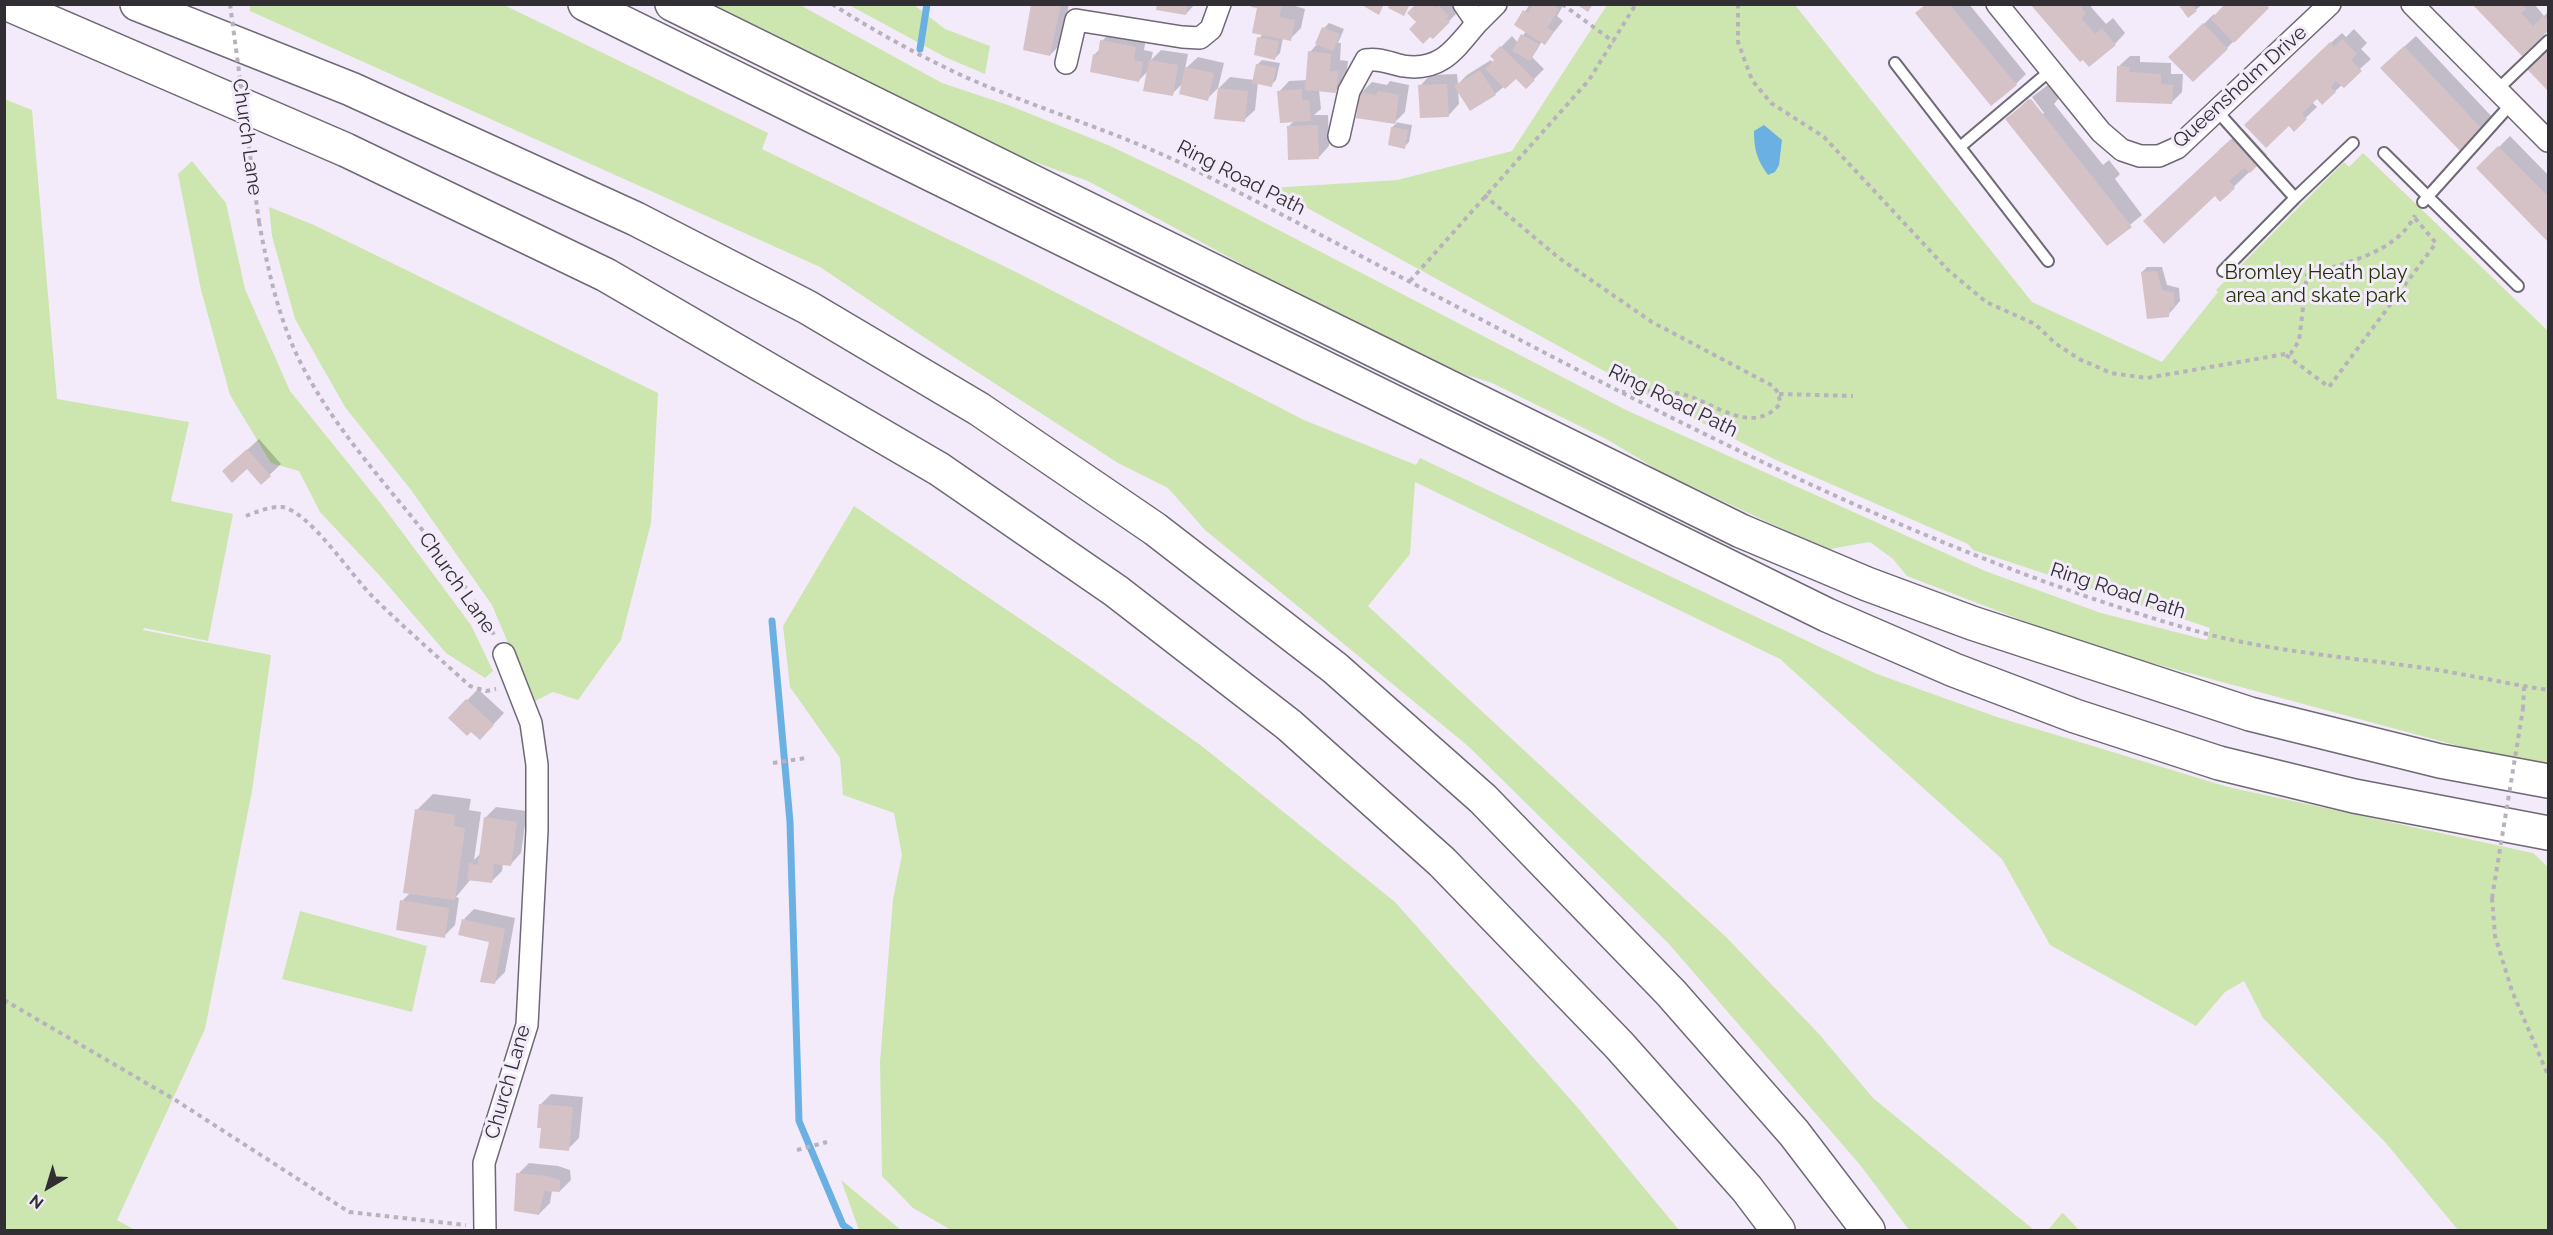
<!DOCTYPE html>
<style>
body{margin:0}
#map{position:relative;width:2553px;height:1235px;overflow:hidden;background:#f3ebfa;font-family:Raleway,sans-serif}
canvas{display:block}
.frame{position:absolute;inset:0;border:6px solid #312e34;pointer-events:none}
.north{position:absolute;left:18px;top:1157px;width:60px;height:60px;-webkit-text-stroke:4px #f3ebfa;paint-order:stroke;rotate:218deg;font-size:16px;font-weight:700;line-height:24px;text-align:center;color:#312e34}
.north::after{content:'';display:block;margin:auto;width:21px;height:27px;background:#312e34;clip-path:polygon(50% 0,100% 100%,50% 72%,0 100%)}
</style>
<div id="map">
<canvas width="2553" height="1235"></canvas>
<div class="frame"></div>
<div class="north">N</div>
</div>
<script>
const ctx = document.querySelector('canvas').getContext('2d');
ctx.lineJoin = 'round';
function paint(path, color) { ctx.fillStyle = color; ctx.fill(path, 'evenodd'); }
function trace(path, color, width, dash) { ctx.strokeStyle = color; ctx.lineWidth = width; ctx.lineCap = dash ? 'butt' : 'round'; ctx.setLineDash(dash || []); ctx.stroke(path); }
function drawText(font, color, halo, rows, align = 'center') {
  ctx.font = font + ' Raleway,sans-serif'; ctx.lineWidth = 6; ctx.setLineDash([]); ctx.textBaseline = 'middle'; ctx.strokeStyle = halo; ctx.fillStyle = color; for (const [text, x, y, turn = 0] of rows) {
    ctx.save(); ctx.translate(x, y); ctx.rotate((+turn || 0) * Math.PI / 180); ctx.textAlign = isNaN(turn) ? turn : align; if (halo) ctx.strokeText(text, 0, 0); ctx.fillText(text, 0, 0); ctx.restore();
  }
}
const green = new Path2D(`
 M250 5H504L768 133 762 149 1018 273 1304 420 1416 465 1420 458 1877 674 1997 717 2228 787 2533 853 2548 867V1230H2458L2385 1142 2263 1018 2244 981 2225 992 2196 1026 2050 945 2002 859 1780 659 1415 482 1410 554 1368 606 1726 937 1819 1034 1873 1098 2034 1230H1909L1861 1166 1669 944 1468 746 1205 530 1168 488 1118 463 943 350 820 267 250 11Z
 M705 5H800L942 83 1008 105 1108 145 1184 181 1626 410 1985 571 2101 613 2207 640 2210 628 1973 550 1968 544 1778 461 1655 399 1271 188 1397 180 1512 151 1607 5H1795L2032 302 2162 362 2218 292 2216 290 2344 162 2349 167 2363 153 2548 331V764L2503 758 2089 646 1907 576 1893 559 1870 542 1830 549 1804 539 1663 473 1608 440 1492 383 1439 366 1373 335 1088 181 1026 159 975 137Z
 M849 5H914L945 29 990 46 985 74 945 57Z
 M4 99 32 110 57 399 189 422 171 501 233 514 208 641 144 628 143 630 271 655 252 791 205 1029 117 1220 135 1230H5Z
 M192 161 226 203 245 289 290 391 382 505 471 625 493 671 485 678 446 653 380 576 320 512 299 471 271 463 230 395 201 290 178 174Z
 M269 207 314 225 658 393 651 523 621 640 578 700 553 692 533 702 492 605 411 490 345 407 295 319 272 236Z
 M854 506 1079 659 1203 747 1395 902 1578 1108 1679 1230H951L913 1208 882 1176 880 1062 893 899 902 855 894 813 843 795 840 758 790 687 783 626Z
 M300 911 427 946 412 1012 282 979Z
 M841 1180 901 1230H859Z
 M2062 1213H2063L2079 1230H2048Z`);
const water = new Path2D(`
 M1764 125 1782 140 1779 165 1775 172 1768 175C1757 160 1754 150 1754 131Z`);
const shadow = new Path2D(`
 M1033 4H1069L1061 44 1050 55Z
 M1159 4H1195L1186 14Z
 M1253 4H1289L1305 9 1301 28 1290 39 1283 38 1280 53 1275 58 1259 38 1263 34 1259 7Z
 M1418 4 1459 5V11L1433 37 1418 22Z
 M1530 4H1564L1557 16 1563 21 1545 43 1542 41 1532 57 1544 69 1526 87 1516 77 1495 94 1458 90 1459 104 1449 115 1420 86 1430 75 1457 74 1458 84 1467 75 1491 60 1493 64 1497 60 1492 56 1512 36 1518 43 1526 31 1516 25Z
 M1926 4H1969L2026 74 2016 84Z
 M2032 4H2093L2091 7 2106 24 2113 18 2125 33 2115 44Z
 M2180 4H2203L2188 16Z
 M2227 4H2270L2227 48 2170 57 2214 14 2216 16Z
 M2474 4H2534L2544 16 2548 12V28L2522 54Z
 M1329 23 1344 29 1338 43H1341L1340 60 1348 61 1346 81 1335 91 1319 90 1321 109 1314 115H1328L1329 146 1319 157 1288 127 1295 120 1279 92 1289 81 1308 80 1310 52 1318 43 1324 28Z
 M2354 29 2367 43 2361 49 2371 59 2322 103 2317 97 2312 102 2317 107 2294 129 2318 54 2342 33 2346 37Z
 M1113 30 1146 37 1144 50 1153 52 1151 60 1161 50 1188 54 1185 69 1198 57 1224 63 1218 88 1207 99 1183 83 1172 94 1148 71 1138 81 1094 55 1101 48 1102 41Z
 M2416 36 2493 118 2461 149 2393 57Z
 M2548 48V89L2528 68Z
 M2130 56H2140V62L2171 63V74H2183L2182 92 2171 103 2119 66Z
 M1262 60 1280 63 1276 80 1271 85 1258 82 1255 110 1244 120 1219 88 1230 77 1254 80 1257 65Z
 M1390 81 1409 85 1405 112 1395 122 1412 125 1409 142 1404 147 1392 127 1397 123 1357 117 1361 93 1372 82 1387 85Z
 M2049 84 2059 98 2054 104 2103 165 2109 160 2120 174 2115 179 2142 215 2107 244 2007 119 2029 99 2042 115 2044 113 2032 97Z
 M2243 129 2267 155 2220 200 2219 150Z
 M2510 136 2548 175V240L2478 168Z
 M2147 267H2162L2167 285 2179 288 2180 301 2168 315 2142 272Z
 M259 439 281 464 261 483 247 467 235 461Z
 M478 689 504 713 490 728 471 730 450 718Z
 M433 794 471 799 469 810 481 812 474 860 481 853 485 818 496 807 527 811 521 853 511 864 503 863 502 871 491 882 471 879 456 897 459 898 455 925 444 936 402 901 411 892 417 810Z
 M474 909 515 918 505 972 495 982 491 941 464 919Z
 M551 1094 583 1097 579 1138 568 1149 543 1127 540 1105Z
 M529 1163 558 1166 570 1170 571 1180 560 1191 552 1190 550 1203 539 1214 518 1174Z`);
const stream = new Path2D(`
 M920 49 927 4
 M772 621 790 822 799 1121 843 1225 850 1230`);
const building = new Path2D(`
 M1031 4H1061L1050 56 1023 50Z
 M1157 4H1188L1186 15 1156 10Z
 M1252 4H1282L1279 17 1295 20 1291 41 1252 33 1257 8 1251 7Z
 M1360 4H1384L1379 15Z
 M1390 4H1410L1404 16 1388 8Z
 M1416 4H1433L1436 8 1439 6 1449 16 1446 19 1450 22 1433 39 1430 37 1423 44 1409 29 1416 22 1407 13Z
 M1533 4H1552L1559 9 1547 28 1554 32 1545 45 1514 25 1523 10 1528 13Z
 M1576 4H1593L1588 12Z
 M1926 4H1949L2017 85 1991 106 1915 13Z
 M2030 4H2072L2074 7 2079 4 2086 14 2081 18 2095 34 2102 28 2116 45 2089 67 2083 60 2080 62Z
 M2178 4H2192L2197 11 2188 18Z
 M2225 4H2265L2269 8 2234 43 2211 19Z
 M2472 4H2522L2526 9 2521 13 2533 26 2543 16 2548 21V31L2522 56Z
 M2203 23 2228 49 2193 82 2168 57Z
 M1322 27 1340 34 1333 51 1315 44Z
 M1521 34 1540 45 1530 61 1512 51Z
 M1257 37 1279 41 1275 60 1254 55Z
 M2342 39 2357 54 2351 60 2362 71 2344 88 2336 81 2331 87 2336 92 2322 105 2317 99 2302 114 2307 119 2294 132 2289 126 2266 148 2244 125 2330 42 2334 47Z
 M1100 40 1136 47 1134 60 1143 62 1139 82 1090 72 1093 54 1098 55Z
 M1500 46 1535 80 1526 89 1516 79 1505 89 1485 69 1494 60 1490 56Z
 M2404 46 2483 130 2461 152 2380 68Z
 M2548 46V91L2526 68Z
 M1308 51 1331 54 1330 71H1338L1336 93 1305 90Z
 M1149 60 1178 65 1173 96 1143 91Z
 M1256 64 1276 68 1272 87 1252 83Z
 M2117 66 2130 67 2129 72 2161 74V84L2173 85 2172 104 2116 102Z
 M1185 67 1214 73 1208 101 1179 94Z
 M1480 70 1496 95 1470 111 1454 86Z
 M1447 84 1449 117 1420 118 1418 85Z
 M1218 88 1248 91 1245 122 1214 119Z
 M1302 89V100H1309L1311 121 1280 123 1277 91Z
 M1378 91 1399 95 1395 124 1356 118 1360 92 1376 95Z
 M2031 99 2132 227 2107 246 2005 119Z
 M1318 125 1319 159 1288 160 1287 126Z
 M1391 127 1408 130 1405 149 1388 145Z
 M2231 139 2257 166 2250 173 2244 168 2229 181 2235 188 2228 195 2220 202 2215 196 2164 244 2143 221Z
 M2498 146 2548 196V242L2476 168Z
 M2157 271 2162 290 2174 293 2175 308H2170L2169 317 2147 319 2141 272Z
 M247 449 271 476 261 485 247 469 232 483 222 471Z
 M466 699 494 725 480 740 471 732 467 736 448 718Z
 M415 809 455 815 454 826 465 828 455 900 403 893Z
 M484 817 517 822 511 866 494 864 492 883 467 880 469 863 478 865Z
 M400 900 449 908 445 938 396 930Z
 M462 919 505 929 495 984 480 982 489 942 458 935Z
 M539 1104 573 1107 569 1151 539 1148 541 1128H537Z
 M516 1173 547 1176 560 1180V1192L544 1191 539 1215 514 1211Z`);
const path = new Path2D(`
 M832 4C874 31 918 55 963 76 1037 109 1116 131 1189 167 1516 332 1835 526 2189 629 2260 650 2337 656 2410 666 2457 672 2502 683 2548 690
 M1562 4 1614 42
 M1738 4V42L1752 80 1771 103 1824 137 1948 270 1986 302 2035 324 2055 343 2079 359 2111 373 2147 378 2291 353 2299 341 2307 275C2344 263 2397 253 2415 215
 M1484 195 1559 258 1652 322 1773 386 1779 394 1780 404C1751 437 1714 402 1682 394 1663 390 1642 392 1622 392
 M259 222C269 275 280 326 306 373 358 468 445 540 494 635
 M1410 281 1589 80 1636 4
 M2286 355 2329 387 2436 243 2414 217
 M1779 394 1853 396
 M246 516C256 512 271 506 282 507 309 511 352 576 372 596 403 627 437 656 470 686L486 691 496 689
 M2523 709 2524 687
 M773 763 806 758
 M2492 898 2495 936 2512 991 2548 1075
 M4 1000 177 1101 349 1212 466 1225
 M797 1150 827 1142`);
const service = new Path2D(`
 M1895 63 2048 261
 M2497 90 2548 41
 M2217 111 2295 198 2223 271
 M1960 147 2051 70
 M2384 153 2518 286
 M2295 198 2353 143
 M2423 202 2511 104`);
const minor = new Path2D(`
 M1997 4 2101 132 2122 150 2140 156H2159L2177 148 2330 4
 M2412 4 2548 141
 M1477 23 1496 4
 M1066 63 1076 20 1182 37 1200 38 1211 29 1220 4
 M1339 136 1349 91 1366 60C1380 58 1389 63 1403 66 1441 72 1455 49 1477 23L1464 4
 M485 1230 484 1163 527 1025 537 830V765L531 723 504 654`);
const trunk = new Path2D(`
 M585 4 1827 615 1954 670 2075 716 2219 763 2354 796 2548 833
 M672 4 1741 531 1867 584 1972 623 2250 714 2440 761 2548 781`);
const motorway = new Path2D(`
 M8 4 346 150 606 275 939 469 1116 591 1289 725 1442 862 1619 1045 1747 1189 1778 1230
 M137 4 351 89 636 219 807 307 979 409 1155 529 1335 668 1483 799 1671 993 1794 1133 1868 1230`);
const pathBridge = new Path2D(`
 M230 4 259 222
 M2492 898 2523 709`);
const streetNames = [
 ["Queensholm Drive",2240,87,-42],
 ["Church Lane",247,137,82],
 ["Ring Road Path",1241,178,27],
 ["Ring Road Path",1673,401,26],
 ["Church Lane",457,583,55],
 ["Ring Road Path",2118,591,18],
 ["Church Lane",508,1082,-74]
];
const parkNames = [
 ["Bromley Heath play",2316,273],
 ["area and skate park",2316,296]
];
paint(green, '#cde6af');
paint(water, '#6ab0e3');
paint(shadow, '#0003');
trace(stream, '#6ab0e3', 7);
paint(building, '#d4c2c7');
trace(service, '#6f6875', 14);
trace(minor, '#6f6875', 24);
trace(trunk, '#6f6875', 36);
trace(motorway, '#6f6875', 36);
trace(path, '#b8b2be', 4, [4.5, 4.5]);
trace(service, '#fff', 10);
trace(minor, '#fff', 21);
trace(trunk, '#fff', 33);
trace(motorway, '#fff', 33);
trace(pathBridge, '#b8b2be', 4, [4.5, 4.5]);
drawText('20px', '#312e34', '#f3ebfa', streetNames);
drawText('20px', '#203300', '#f3ebfa', parkNames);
</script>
